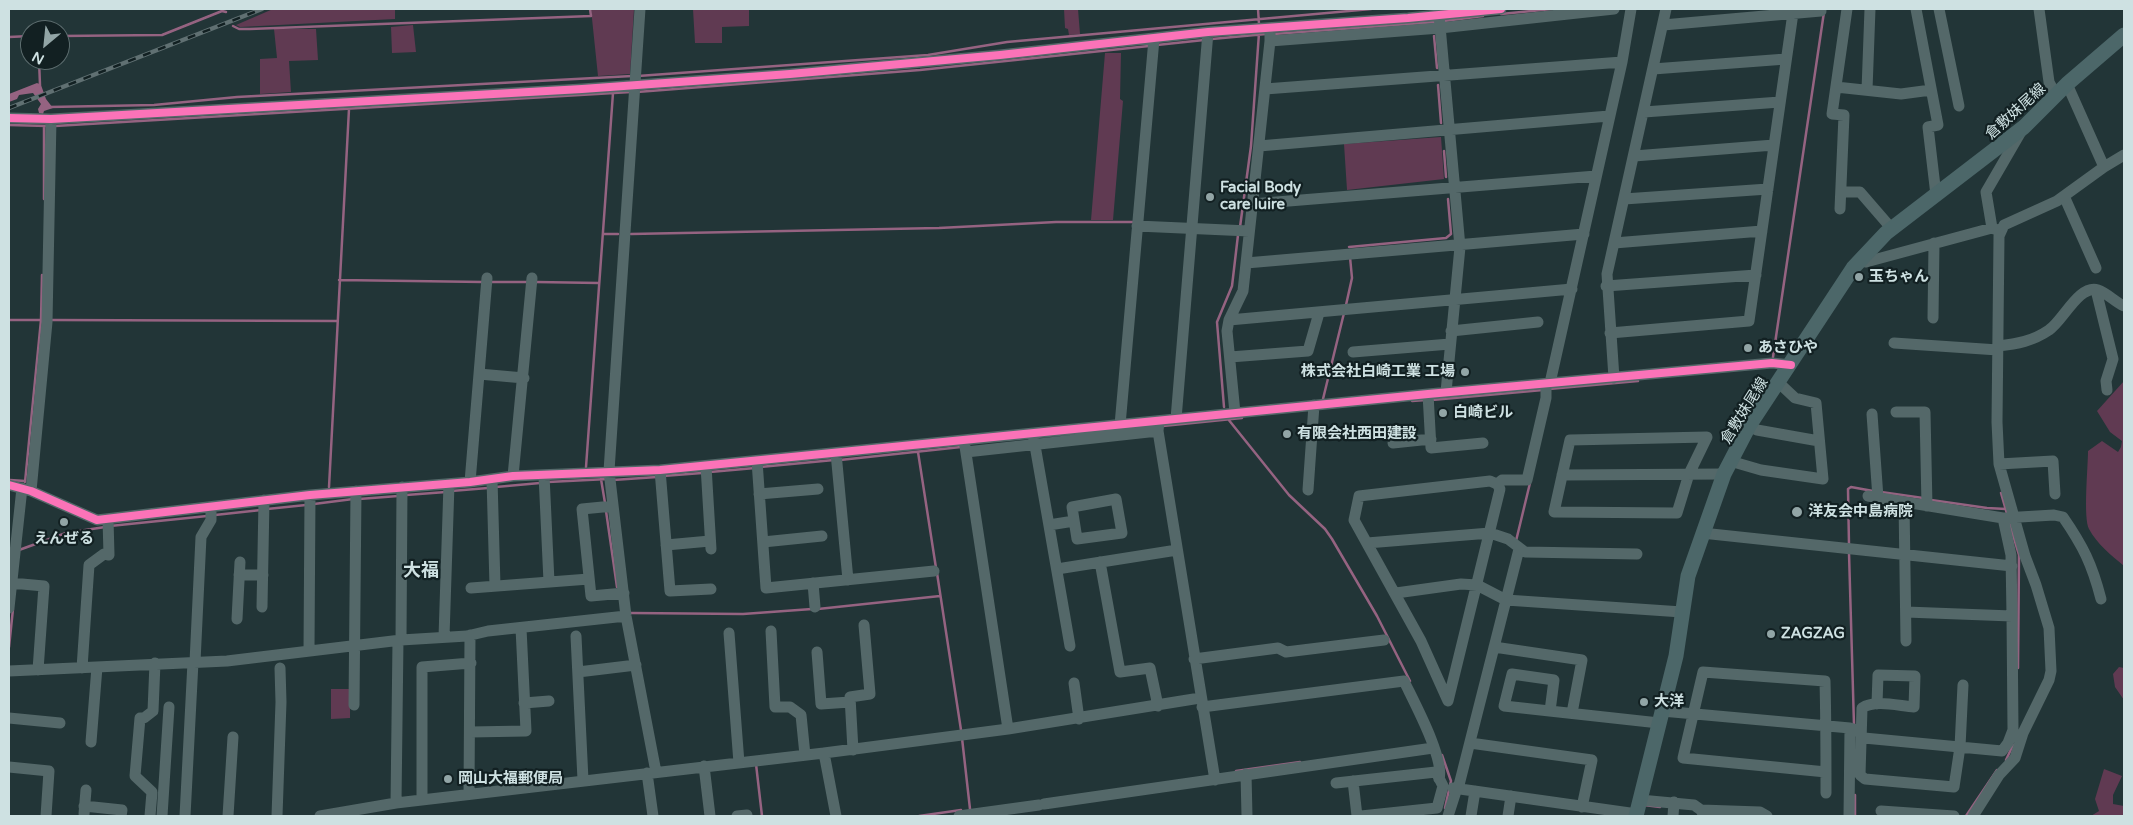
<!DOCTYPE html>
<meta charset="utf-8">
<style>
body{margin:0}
#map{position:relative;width:2133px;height:825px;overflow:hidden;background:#223537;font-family:"Varela Round",sans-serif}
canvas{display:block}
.frame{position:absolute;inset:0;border:10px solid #cee1e2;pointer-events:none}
.north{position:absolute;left:20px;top:20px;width:50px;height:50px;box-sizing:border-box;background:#122022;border:1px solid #5d6d6f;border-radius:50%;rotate:208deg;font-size:14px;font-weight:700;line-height:20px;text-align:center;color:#cee1e2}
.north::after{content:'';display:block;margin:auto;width:18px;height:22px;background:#92a5a6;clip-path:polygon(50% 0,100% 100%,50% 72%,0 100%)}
</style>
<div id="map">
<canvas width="2133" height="825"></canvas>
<div class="frame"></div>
<div class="north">N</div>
</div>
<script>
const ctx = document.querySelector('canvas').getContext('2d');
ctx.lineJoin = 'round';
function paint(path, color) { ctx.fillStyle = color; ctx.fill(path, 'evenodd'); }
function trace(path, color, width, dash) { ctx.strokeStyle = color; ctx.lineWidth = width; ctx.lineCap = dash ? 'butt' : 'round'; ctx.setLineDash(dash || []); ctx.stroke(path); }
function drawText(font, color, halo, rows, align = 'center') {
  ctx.font = font + ' "Varela Round","Noto Sans JP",sans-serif'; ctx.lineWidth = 4.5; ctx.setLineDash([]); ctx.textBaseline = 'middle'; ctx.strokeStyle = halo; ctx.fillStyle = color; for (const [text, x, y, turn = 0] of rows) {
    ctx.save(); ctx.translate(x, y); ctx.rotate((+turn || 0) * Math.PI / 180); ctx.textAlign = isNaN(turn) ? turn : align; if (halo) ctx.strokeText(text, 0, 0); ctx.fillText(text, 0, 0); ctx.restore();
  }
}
const green = new Path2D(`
 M273 9H395V19L240 27 236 25Z
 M591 9H634L630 74 598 76Z
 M693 9H749V26L722 27V43H695Z
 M1064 9H1078L1080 34 1069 35 1068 29 1065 28Z
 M413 25 416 52 392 53 391 27Z
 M274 29H316L318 60 289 61 291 92 260 94V59L277 58Z
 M1105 53H1121L1120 99 1123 101 1113 220H1091Z
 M1441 137 1444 179 1347 190 1344 144Z
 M2124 381V566C2111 555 2097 544 2089 529 2083 518 2088 467 2088 451L2102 441 2118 452 2121 447 2122 441 2110 432 2097 411Z
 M2119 667 2124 668V700L2115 687 2113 674Z
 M331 689H350V718L331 719Z
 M2104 769 2122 776 2113 795V804L2124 806V816H2091L2099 811 2095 799Z`);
const water = new Path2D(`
 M37 83 41 85 46 99 53 108 44 111 43 114 39 113 38 109 41 104 33 93 19 95 17 99 9 102V94Z`);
const stream = new Path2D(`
 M1258 9 1259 24
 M1501 14 1552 9
 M1444 21 1483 16
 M233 26 239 29H250L591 16 590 9
 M1274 34 1436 22
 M60 36 162 35 222 11 226 12
 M1434 36 1437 68
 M9 37 30 36
 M1212 39 1266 34
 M1157 45 1204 40
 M638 76 928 55 1007 42 1371 9
 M38 85H40L39 60
 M1438 85 1441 123
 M637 92 920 70 1149 46
 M49 107 154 105 237 97 632 76
 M9 125 47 126
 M55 126 631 92
 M1444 151 1446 177
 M44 199V126
 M1240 227 1251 146 1259 33
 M603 234H618
 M631 234 939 228 1056 222H1135
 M1349 247 1446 238 1451 234 1448 199
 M339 280 483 282
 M491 282H528
 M536 282 599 283
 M1346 305 1352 278 1350 257
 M9 320H42
 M50 320 337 321
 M1773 357 1824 12
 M1549 389 1638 381
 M1323 399 1344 313
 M1432 400 1543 390
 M1412 401 1426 400
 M1224 407 1217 322 1232 286 1238 235
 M1228 419 1289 495 1325 529 1332 539 1377 616 1410 681
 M1163 426 1242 418
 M918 452 936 568
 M840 460 961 447
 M586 467 613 93
 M760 467 834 460
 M710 472 755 468
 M663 476 702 473
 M601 479 605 503
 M10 480 25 481
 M613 480 657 477
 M25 482 41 320 42 275
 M548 482 608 479
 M329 487 349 109
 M496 487 540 483
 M451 491 488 488
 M1881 492 1923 498
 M2001 493 2007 514
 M406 495 446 492
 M359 499 398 496
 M1931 500 1987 508 2006 509
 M314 504 353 499
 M267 509 306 505
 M606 511 617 587
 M215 515 261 510
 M2009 522 2019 555 2018 668
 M110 526 207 516
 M1516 541 1530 483
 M1849 545 1848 489 1851 487 1873 491
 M19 550 66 533 105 527
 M1849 553 1854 725
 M937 573 961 730
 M818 609 940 596
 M631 613 743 614 812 609
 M9 647 13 609
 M962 738 970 809
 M1442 755 1451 781 1445 808
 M2006 760 2013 745
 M756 764 762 816
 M1236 771 1300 762
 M1855 795V816
 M1644 805 1660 807
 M919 816 961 810
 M1966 816 1997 770`);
const minor = new Path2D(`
 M640 9 609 471 626 616 656 772
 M1916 9 1938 125 1928 127 1936 195
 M1939 9 1959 106
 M2039 9 2049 82 2056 95
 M1439 15 1460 247 1446 392
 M1663 25 1821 11 1820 9
 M1270 41 1440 28 1614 9
 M1653 69 1786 59
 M1836 87 1901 94 1931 90
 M1265 89 1622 62
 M1867 90 1870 9
 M1644 112 1780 102
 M9 118 51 119 582 89 790 74 1000 55 1208 32 1408 18 1501 9
 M1259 146 1609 116
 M1634 156 1774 145
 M2104 167 2124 155
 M1841 192H1860L1892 229
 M2064 196 2096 268
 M1624 199 1768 189
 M1252 204 1596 176
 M1840 209 1844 115 1832 114 1847 9
 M1137 226 1249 231
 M1992 228 1986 192 2022 130
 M1614 243 1762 231
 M1860 260 1866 262 1992 228 2000 231
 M1246 263 1584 234
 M1606 286 1756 275
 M2096 290 2113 359 2106 381 2107 390
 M1933 318 1934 243
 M1229 320 1572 289
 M1451 331 1538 322
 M1610 333 1749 321 1793 13
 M1894 343 1998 350
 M1998 346C2017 344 2033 341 2049 330 2063 321 2079 284 2098 290 2107 293 2115 302 2124 306
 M1353 352 1450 344
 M1230 357 1308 351 1319 313
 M479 374 524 378
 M1614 378 1607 274 1666 9
 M1550 383 1622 62 1631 9
 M1428 394 1431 448 1483 443
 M1896 412H1925L1927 506
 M1235 413 1227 331 1229 320 1243 291 1270 41V28
 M1872 414 1878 498
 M1176 419 1208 32
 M1159 421 1158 431 1215 780
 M1120 425 1154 39
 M1749 426 1757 430 1819 441
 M1033 434 1070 646
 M1707 437 1689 474 1677 513 1554 512 1570 440Z
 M964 440 1008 729
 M1393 443 1431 439
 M966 452 1158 431
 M836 453 848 580
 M757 461 766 588 934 571
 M1730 461 1761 470 1823 479 1816 403 1795 398 1779 383
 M1999 464 2053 461 2055 494
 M706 466 711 549
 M660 470 670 591 711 589
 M544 475 549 582
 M1562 475 1724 474
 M513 476 532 278
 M492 479 495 586
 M1490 481 1497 484 1500 489 1448 701 1421 641 1354 520 1359 496Z
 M470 482 487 278
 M1497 484 1502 480H1527L1546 398V384
 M9 485 31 491 97 520 310 495 470 482 513 476 660 470 1428 394 1772 363 1791 365
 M1308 490 1314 405
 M31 491 47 322 51 119
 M759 494 818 489
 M1868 496 2003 518 2054 515 2063 517C2083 546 2092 564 2101 599
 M1116 499 1122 533 1077 539 1072 507Z
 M1904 502 1906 641
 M613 506 582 509 591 596 624 593
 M1049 525 1074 521
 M1702 533 2012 566
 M763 542 822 536
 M1367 543 1490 533 1508 539 1525 552 1637 554
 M666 545 710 541
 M1100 562 1120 672 1150 668 1158 706
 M1057 569 1177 550
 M239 575H263
 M11 583 44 586 38 670
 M813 583 815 607
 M471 588 589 579
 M1396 593 1461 584 1477 585 1506 600 1682 612
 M262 607 264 500
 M9 608 22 488
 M1906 612 2012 616 2011 555 2003 518
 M237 619 240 562
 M771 631 775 707H790L801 715 805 755
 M729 633 739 763
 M576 636 583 780
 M444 637 449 484
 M401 640 402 487
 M1494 647 1582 660 1572 713
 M309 650 310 495
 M817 652 821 704 850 702
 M1194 659 1278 648 1286 652 1384 640
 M195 662 201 537 211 520V507
 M82 668 89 565 104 554 109 555 108 519
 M9 671 227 661 401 640 467 636 488 631 626 616
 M578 672 636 665
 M1074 683 1079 719
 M524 703 549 701
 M1877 704 1878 675 1915 676 1914 707C1899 706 1875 699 1862 708L1860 775 1865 779 1954 787 1960 747 1963 685
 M354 705 356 491
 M1202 707 1404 681C1414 702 1445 759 1439 779
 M1550 711 1554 680 1512 674 1504 706 1659 723
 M1662 711 1850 728 1857 730 1864 738 2002 751 2008 743 2013 730 2012 616
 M9 718 60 723
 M470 732 526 731 521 628
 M91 742 97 667
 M1470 743 1592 760 1582 807
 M853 750 850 697 870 694 864 625
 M824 753 836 816
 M704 766 710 816
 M9 767 49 771 46 816
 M647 773 653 816
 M1246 774 1247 816
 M1353 781 1357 816
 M1336 783 1436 772 1443 786 1437 808 1361 816
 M1453 788 1637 814
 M1458 789 1519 549
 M1826 793C1826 755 1826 718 1825 681L1703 672 1683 758 1826 772
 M469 794 470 635
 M422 800V667L471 663
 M1640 800 1694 805 1701 810 1704 816
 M396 803 398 640
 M1044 804 1433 748
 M84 806 122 810 121 816
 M1701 810 1760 812 1767 816
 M1881 811 1954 816
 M84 814 86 790
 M150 816 152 792 135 776 140 718H144L153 711 155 663
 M162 816 169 707
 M185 816 193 662
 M228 816 233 737
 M277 816 281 702 280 668
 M320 816 396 803 824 753 1008 729 1200 698
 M737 816 747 815
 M959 816 1039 805
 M1448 816 1457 788
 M1471 816 1475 791
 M1508 816 1511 796
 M1673 816 1674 802
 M1849 816 1850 728
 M1973 816 1999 775 2015 758 2023 733 2049 680 2051 671 2049 628 2036 585 2025 556 1999 464 1997 422 1999 236 2004 225 2057 201 2104 167 2067 84`);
const secondary = new Path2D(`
 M1636 816 1676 656 1688 576 1724 474 1749 426 1853 268 1886 233 2024 127 2067 84 2124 35`);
const rail = new Path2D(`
 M9 108 262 9`);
const cycleway = new Path2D(`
 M9 118 51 119 582 89 790 74 1000 55 1208 32 1408 18 1501 9
 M9 485 31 491 97 520 310 495 470 482 513 476 660 470 1428 394 1772 363 1791 365`);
const markers = [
 [1210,197,5,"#92a5a6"],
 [1859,277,5,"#92a5a6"],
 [1748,348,5,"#92a5a6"],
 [1465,372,5,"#92a5a6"],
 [1443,413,5,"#92a5a6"],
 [1287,434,5,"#92a5a6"],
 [1797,512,6,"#92a5a6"],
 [64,522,5,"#92a5a6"],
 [1771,634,5,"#92a5a6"],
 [1644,702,5,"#92a5a6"],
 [448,779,5,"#92a5a6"]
];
const streetNames = [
 ["倉敷妹尾線",2016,112,-42],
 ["倉敷妹尾線",1745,411,-58]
];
const poiNames = [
 ["Facial Body",1220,188],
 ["care luire",1220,205],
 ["玉ちゃん",1869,277],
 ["あさひや",1758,348],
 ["株式会社白崎工業 工場",1455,372,"right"],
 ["白崎ビル",1453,413],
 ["有限会社西田建設",1297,434],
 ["洋友会中島病院",1808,512],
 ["えんぜる",64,539,"center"],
 ["ZAGZAG",1781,634],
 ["大洋",1654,702],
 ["岡山大福郵便局",458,779]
];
const quarterNames = [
 ["大福",421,571]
];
paint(green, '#603a52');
paint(water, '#956381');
trace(stream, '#956381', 2.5);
trace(minor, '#546869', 11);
trace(secondary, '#4c6769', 15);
trace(rail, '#607072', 4.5);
trace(rail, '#122022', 2.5, [8]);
trace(cycleway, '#fb73b8', 8);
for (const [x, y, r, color] of markers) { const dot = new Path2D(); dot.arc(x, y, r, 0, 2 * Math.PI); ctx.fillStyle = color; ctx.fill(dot); trace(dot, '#122022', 2); }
drawText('15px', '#cee1e2', '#122022', streetNames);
drawText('bold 15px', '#cee1e2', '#122022', poiNames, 'left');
drawText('bold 18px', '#cee1e2', '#122022', quarterNames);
</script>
